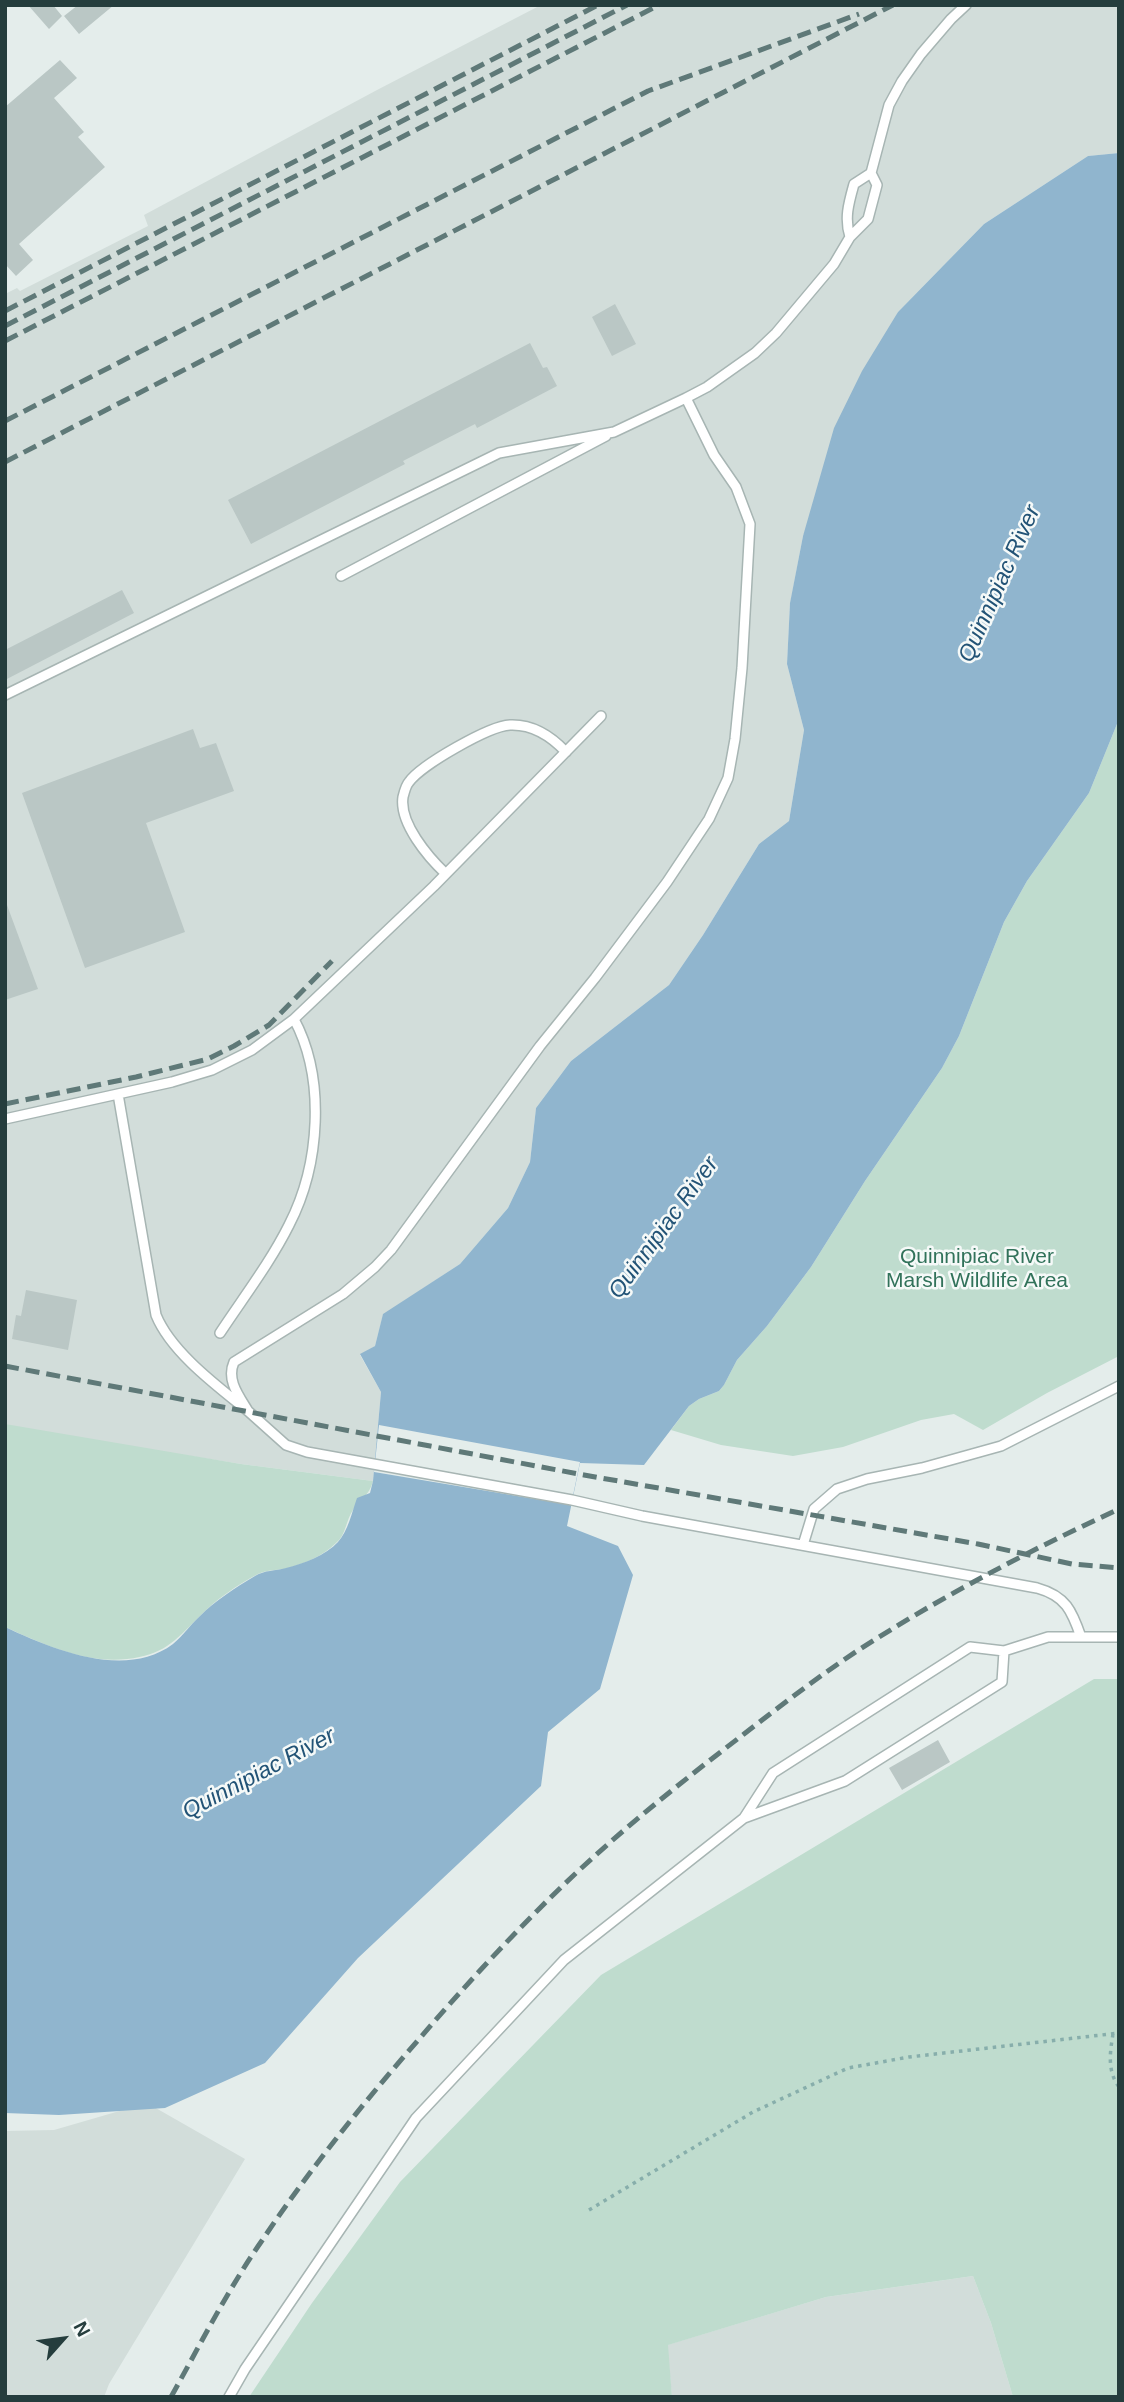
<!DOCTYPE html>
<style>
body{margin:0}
#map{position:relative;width:1124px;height:2402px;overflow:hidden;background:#e4edeb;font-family:Helvetica,sans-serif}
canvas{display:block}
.frame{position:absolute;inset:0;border:7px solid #253d3d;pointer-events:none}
.north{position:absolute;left:28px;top:2304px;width:70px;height:70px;-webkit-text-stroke:5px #f5f9f8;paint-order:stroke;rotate:62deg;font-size:19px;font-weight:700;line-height:28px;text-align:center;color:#253d3d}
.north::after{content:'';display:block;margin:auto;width:24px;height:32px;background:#253d3d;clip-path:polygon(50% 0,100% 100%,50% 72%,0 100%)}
</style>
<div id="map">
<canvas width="1124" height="2402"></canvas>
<div class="frame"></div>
<div class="north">N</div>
</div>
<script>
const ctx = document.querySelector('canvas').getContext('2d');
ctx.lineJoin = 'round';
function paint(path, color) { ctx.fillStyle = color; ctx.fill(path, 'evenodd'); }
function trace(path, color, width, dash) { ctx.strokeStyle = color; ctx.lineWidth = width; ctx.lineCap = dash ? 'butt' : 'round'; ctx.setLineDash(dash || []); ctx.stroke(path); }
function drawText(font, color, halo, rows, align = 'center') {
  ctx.font = font + ' Helvetica,sans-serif'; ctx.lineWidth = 5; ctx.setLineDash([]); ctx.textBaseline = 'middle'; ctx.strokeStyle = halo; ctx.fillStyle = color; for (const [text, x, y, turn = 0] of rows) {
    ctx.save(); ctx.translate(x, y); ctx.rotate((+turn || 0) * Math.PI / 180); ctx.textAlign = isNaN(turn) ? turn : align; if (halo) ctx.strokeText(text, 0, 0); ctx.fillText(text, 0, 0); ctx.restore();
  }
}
const built = new Path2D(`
 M541 5H1119V153L1088 156 984 224 898 312 803 536 790 604 787 664 804 730 789 821 759 844 703 935 669 985 571 1061 536 1108 530 1162 508 1208 460 1264 383 1315 375 1346 360 1355 381 1392 373 1481 241 1464 5 1427V294L17 288 20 291 148 226 144 215 377 90Z
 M147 2103 245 2159 109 2384 104 2397H5V2131L54 2130Z
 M973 2276 991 2323 1013 2397H672L667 2345 826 2297Z`);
const green = new Path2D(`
 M1119 719V1356L1047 1393 983 1430 954 1414 921 1420 843 1447 793 1456 721 1445 671 1430 689 1406 699 1399 719 1391 724 1385 737 1360 767 1326 811 1267 865 1181 942 1068 959 1036 1004 922 1027 881 1089 793Z
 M5 1424 241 1464 373 1481C369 1496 361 1498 353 1510 346 1520 346 1535 336 1543 323 1556 302 1565 284 1569 276 1570 266 1570 258 1574 237 1585 215 1600 198 1618 174 1642 163 1655 127 1659 85 1664 43 1644 5 1627Z
 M1094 1679H1119V2397H1013L991 2323 973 2276 826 2297 668 2345 672 2397H249L312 2303 400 2182 601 1975Z`);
const water = new Path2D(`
 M1119 153V719L1089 793 1027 881 1004 922 959 1036 942 1068 865 1181 811 1267 767 1326 737 1360 724 1385 719 1391 699 1399 689 1406 644 1465 580 1463 567 1526 618 1546 633 1575 600 1689 548 1732 541 1786 358 1958 265 2063 165 2108 59 2115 5 2113V1627C52 1649 125 1680 173 1644 183 1636 190 1625 199 1617 216 1600 235 1588 255 1576 265 1570 275 1571 286 1568 303 1564 326 1555 338 1542 348 1531 352 1512 357 1498L370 1493 373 1481 381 1392 360 1354 375 1346 383 1314 460 1264 508 1208 530 1162 536 1108 571 1061 669 985 703 935 759 844 789 821 804 730 787 664 790 603 803 536 834 428 862 371 898 312 984 224 1088 156Z`);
const pier = new Path2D(`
 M379 1425 580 1462 571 1505 374 1472Z`);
const building = new Path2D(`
 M28 5H53L62 16 49 29Z
 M78 5H114L79 34 64 16Z
 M60 60 77 78 54 98 84 132 78 137 105 167 19 244 33 260 16 276 5 264V107Z
 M615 304 636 344 612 356 592 317Z
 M530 343 543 368 547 367 557 386 477 428 475 424 403 461 405 464 251 544 228 500Z
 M122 590 134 613 5 680V650Z
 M193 729 200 748 216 743 234 791 146 823 185 932 85 968 22 793Z
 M7 905 38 989 5 1000V906Z
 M26 1290 77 1300 68 1350 12 1339 16 1315 21 1316Z
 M938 1740 950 1762 902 1790 889 1768Z`);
const path = new Path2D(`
 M1113 2034C1110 2052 1107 2071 1119 2087
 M589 2210 753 2112 848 2068 909 2057 1119 2033`);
const service = new Path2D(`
 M850 237C844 218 849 202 854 184L871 173
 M341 576 606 436
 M5 695 499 453 614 432 686 398
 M446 874C428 857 399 823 403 797 404 793 406 785 409 782 421 765 489 726 510 725 533 724 551 736 566 752
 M118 1094 156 1315C171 1352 217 1386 248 1411 239 1396 226 1380 234 1362L343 1294 375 1267 391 1250 540 1046 595 978 667 882 709 819 728 778 735 739 742 668 750 524 736 487 714 455 686 398 707 387 755 353 776 333 834 264 850 237 868 219 877 185 871 173 889 105 902 81 921 54 951 19 966 5
 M5 1119 172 1082 212 1070 252 1050 294 1019 434 886 601 716
 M220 1333C243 1298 270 1263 289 1225 320 1165 326 1079 294 1019
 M248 1411 286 1445 307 1452 572 1500 642 1516 1037 1588C1066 1596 1072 1611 1081 1637
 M803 1545 814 1509 837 1489 867 1479 922 1468 1001 1446 1119 1386
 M744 1818 773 1773 970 1647 1004 1651 1048 1637H1119
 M229 2397 245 2369 416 2118 564 1960 744 1818 845 1781 1002 1682 1004 1651`);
const rail = new Path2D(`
 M5 311 598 5
 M5 326 627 5
 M5 341 659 5
 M5 421 648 91 859 14
 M5 462 893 5
 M5 1104 136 1077 208 1059 234 1046 269 1025 332 961
 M5 1366 584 1475 978 1544 1072 1564 1119 1568
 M171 2397C200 2345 227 2291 261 2242 305 2176 355 2113 407 2053 449 2004 492 1956 537 1911 601 1846 672 1789 744 1734 788 1700 832 1666 879 1637 956 1589 1037 1547 1119 1509`);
const parkNames = [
 ["Quinnipiac River",977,1257],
 ["Marsh Wildlife Area",977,1281]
];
const waterNames = [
 ["Quinnipiac River",1000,584,-66],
 ["Quinnipiac River",664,1228,-54],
 ["Quinnipiac River",259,1774,-28]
];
paint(built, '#d2ddda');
paint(green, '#bfdcce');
paint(water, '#90b5ce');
paint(pier, '#e4edeb');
paint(building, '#bac7c5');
trace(service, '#a7b5b3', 12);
trace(path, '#87aeab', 3.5, [3.5, 5]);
trace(service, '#fff', 9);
trace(rail, '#5f7978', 5, [14, 7]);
drawText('21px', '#31725a', '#f5f9f8', parkNames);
drawText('italic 23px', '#225376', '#f5f9f8', waterNames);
</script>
